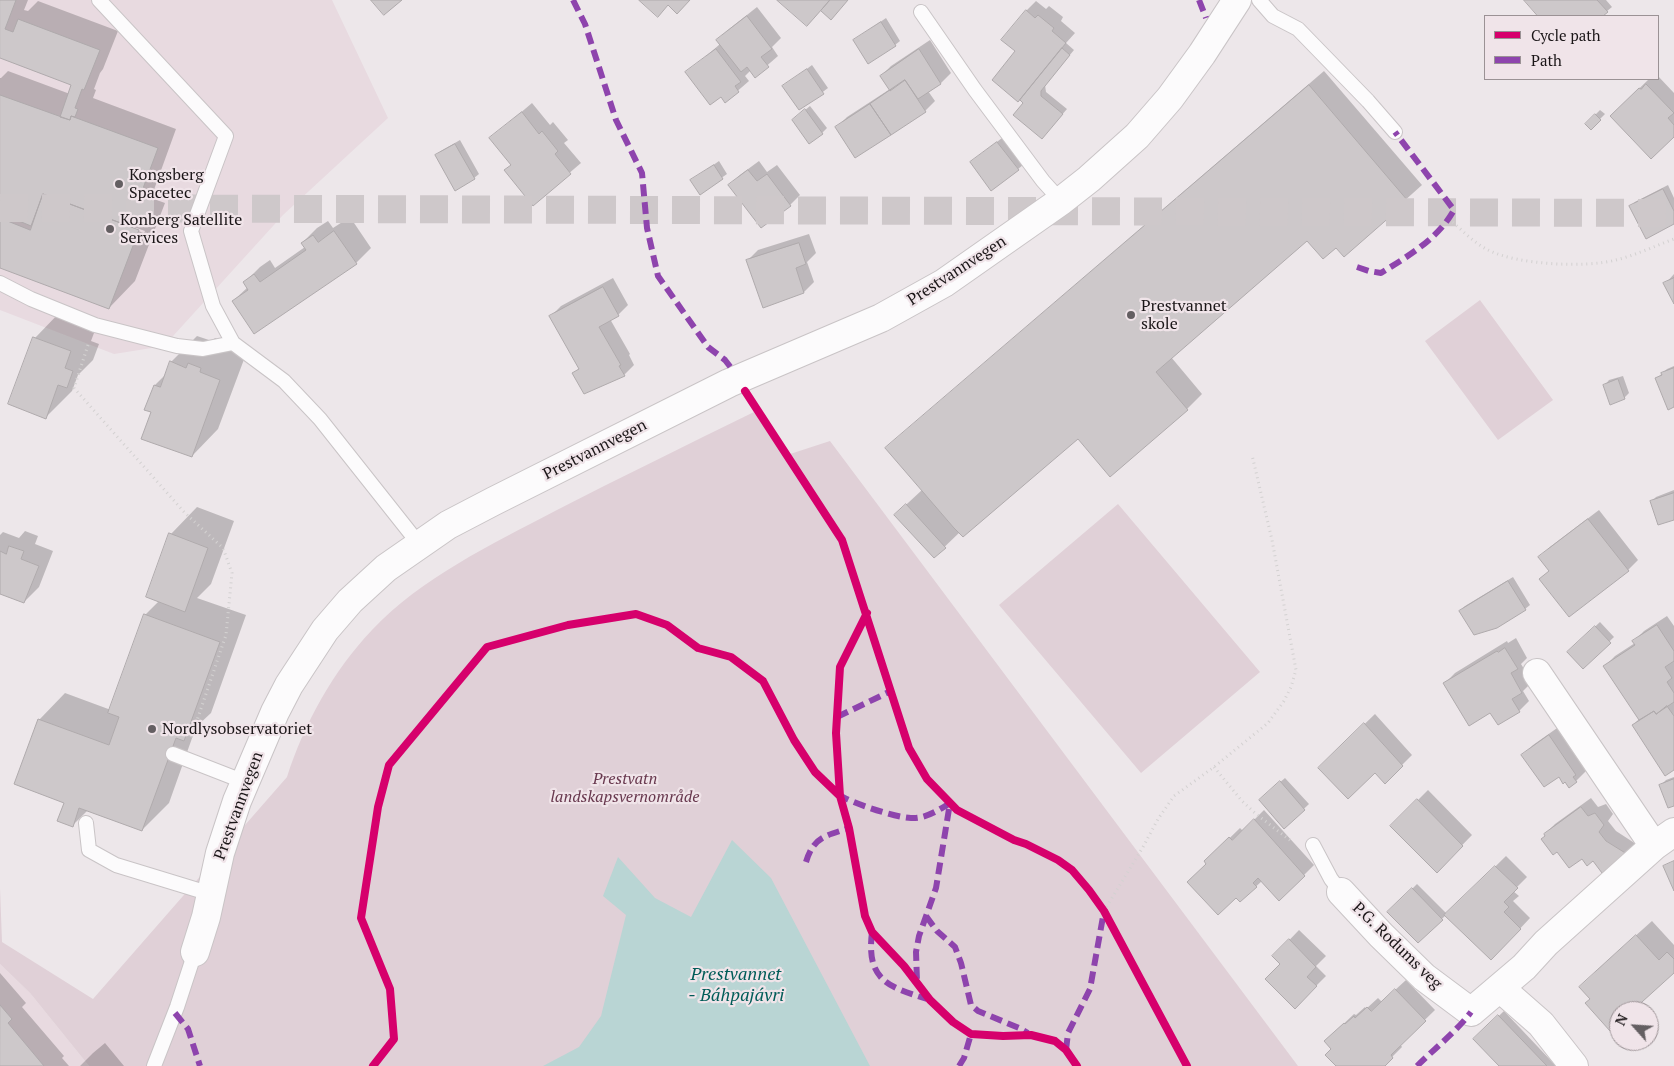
<!DOCTYPE html>
<meta charset="utf-8">
<style>
body{margin:0}
#map{position:relative;width:1674px;height:1066px;overflow:hidden;background:#ede7ea;font-family:"PT Serif",serif}
canvas{display:block}
.legend{position:absolute;left:1484px;top:15px;width:175px;height:65px;box-sizing:border-box;background:#f0e4e9;border:1px solid #9b9295;margin:0;padding:6px 9px;list-style:none;font-size:15px;color:#1b1618}
.legend li{display:flex;align-items:center;gap:10px;height:25px}
.legend b{width:25px;border:1px solid #9b9295}
.north{position:absolute;left:1609px;top:1001px;width:50px;height:50px;box-sizing:border-box;background:#f0e4e9;border:1px solid #9b9295;border-radius:50%;rotate:296deg;font-size:14px;font-weight:700;line-height:20px;text-align:center;color:#1b1618}
.north::after{content:'';display:block;margin:auto;width:18px;height:22px;background:#645f62;clip-path:polygon(50% 0,100% 100%,50% 72%,0 100%)}
</style>
<div id="map">
<canvas width="1674" height="1066"></canvas>
<ul class="legend">
<li><b style="height:6px;background:#d6006c"></b>Cycle path</li>
<li><b style="height:6px;background:#8e44ad"></b>Path</li>
</ul>
<div class="north">N</div>
</div>
<script>
const ctx = document.querySelector('canvas').getContext('2d');
ctx.lineJoin = 'round';
function paint(path, color) { ctx.fillStyle = color; ctx.fill(path, 'evenodd'); }
function trace(path, color, width, dash) { ctx.strokeStyle = color; ctx.lineWidth = width; ctx.lineCap = dash ? 'butt' : 'round'; ctx.setLineDash(dash || []); ctx.stroke(path); }
function drawText(font, color, halo, rows, align = 'center') {
  ctx.font = font + ' "PT Serif",serif'; ctx.lineWidth = 4.5; ctx.setLineDash([]); ctx.textBaseline = 'middle'; ctx.strokeStyle = halo; ctx.fillStyle = color; for (const [text, x, y, turn = 0] of rows) {
    ctx.save(); ctx.translate(x, y); ctx.rotate((+turn || 0) * Math.PI / 180); ctx.textAlign = isNaN(turn) ? turn : align; if (halo) ctx.strokeText(text, 0, 0); ctx.fillText(text, 0, 0); ctx.restore();
  }
}
const built = new Path2D(`
 M0 0H332L388 118 283 215 164 346 114 354 0 310Z
 M0 964 30 993 89 1066H0Z`);
const green = new Path2D(`
 M1480 300 1553 400 1498 440 1425 341Z
 M754 412 784 456 830 441 1298 1066H89L30 993 0 964V888L2 942 93 999 287 777C304 724 333 671 372 630 421 578 492 544 555 511 621 477 687 445 754 412Z
 M1118 504 1260 672 1141 773 999 605Z`);
const water = new Path2D(`
 M732 840 771 878 870 1066H543L579 1047 601 1016 626 915 603 896 618 857 655 898 691 917Z`);
const shadow = new Path2D(`
 M0 0H28L24 10 28 11 38 1 118 31 103 69 100 73 94 89 96 90 93 98 176 129 151 198 165 203 135 281 109 308 0 267V217L4 213 0 212V78H1L8 71 70 94 73 85 0 57ZM128 225 145 231 144 233 127 227Z
 M1526 0H1606L1612 7 1601 16H1540Z
 M1036 1 1046 9 1049 6 1063 17 1061 21 1075 33 1066 43 1074 50 1045 85 1046 92 1067 109 1042 138 1024 102 1020 99 1017 51 1026 11Z
 M757 7 781 38 772 47 778 56 755 76 751 70 745 76 749 81 726 101 721 95 687 73 720 44 717 40 728 30Z
 M886 18 900 41 895 45 854 40Z
 M930 40 951 73 941 83 928 91 935 101 925 111 837 127 847 117 890 89 881 76 891 66Z
 M812 65 828 88 800 109 784 86Z
 M1324 71 1422 185 1344 255 1336 246 1307 240 1171 357 1202 394 1187 409 1110 475 1078 437 960 532 934 557 895 515 922 490 902 434Z
 M1658 76 1674 93V136L1611 116 1649 79 1651 80 1658 79Z
 M532 103 550 125 553 122 568 140 564 143 581 163 533 204 506 170 512 164 491 138Z
 M810 106 827 128 822 133 793 120Z
 M1600 110 1605 114 1591 128 1586 124Z
 M1002 138 1023 165 1018 169 976 158Z
 M460 140 479 174 474 178 437 155 441 151Z
 M719 161 727 174 700 193 692 180Z
 M759 161 767 172 777 165 800 195 790 205 730 185 740 175Z
 M1668 185 1674 198V223L1631 207 1635 202Z
 M350 217 371 248 356 263 233 301 248 287 245 282 260 267 270 260 275 268 305 247 302 243 317 228 328 221 333 228Z
 M809 234 816 253 807 262 814 282 804 292 748 260 758 250Z
 M1674 274V302L1665 284Z
 M613 278 628 305 618 315 610 319 630 354 629 355 634 365 624 375 584 392 574 374 580 367 551 316 561 306Z
 M61 311 97 325 91 341 99 344 93 360 78 375 72 391 46 417 35 338Z
 M197 336 212 341 215 338 227 342 246 354 218 429 192 456 155 385 166 374 171 362Z
 M1674 366V406L1657 378 1667 369Z
 M1623 376 1629 393 1624 398 1605 385 1609 380Z
 M1674 490V519L1651 502 1656 497Z
 M197 507 234 521 211 584 197 598 246 615 211 713 196 727 169 803 142 830 88 810 72 826 39 720 65 693 111 710 145 615 159 601 171 534Z
 M1599 510 1638 560 1628 570 1541 579 1550 570 1540 557 1550 547Z
 M25 531 38 536 35 544 53 551 39 587 24 602 0 593V535L3 532 19 538Z
 M1513 577 1530 605 1525 609 1460 611 1465 606Z
 M1667 616 1674 626V769L1633 725 1639 719 1605 666 1615 656 1635 643 1634 641 1644 631Z
 M1600 622 1614 637 1583 667 1568 652Z
 M1516 638 1527 658 1521 664 1532 682 1523 691 1529 701 1519 711H1491L1445 683 1455 673 1507 641 1508 643Z
 M1375 714 1412 755 1385 782 1375 771 1319 768Z
 M1560 726 1585 764 1583 767 1586 771 1576 781 1559 775 1523 755 1533 745Z
 M1674 777V805L1661 785 1666 780Z
 M1285 778 1309 804 1285 827 1265 795Z
 M1428 790 1472 835 1437 871 1392 826Z
 M1591 798 1598 807 1606 804 1613 814 1608 821 1616 831 1636 844 1626 853 1593 860 1582 857 1545 834 1555 824Z
 M1264 810 1314 865 1304 875 1262 881 1240 901 1206 861 1240 828 1243 831Z
 M1506 856 1527 877 1513 891 1519 896 1513 901 1530 918 1501 949 1446 915 1418 942 1389 912 1417 884 1447 914Z
 M1652 921 1674 945V971L1630 1011H1619V1021L1591 999 1595 972Z
 M1299 930 1326 956 1316 966 1326 976 1295 1007 1282 963 1274 956Z
 M0 973 26 1003 22 1007 64 1056 62 1058 69 1066H0Z
 M1406 980 1435 1010 1400 1044 1402 1047 1383 1066H1337L1333 1049 1336 1031 1354 1014 1356 1015 1365 1007 1366 1009 1378 998 1382 1002Z
 M1504 1011 1556 1066H1501L1475 1039Z
 M105 1043 124 1066H80L93 1053Z`);
const building = new Path2D(`
 M0 0H16L5 29 13 32 18 19 100 50 84 90 82 89 75 108 78 109 75 117 71 116 70 120 60 117 71 85 0 58Z
 M371 0H402L384 15Z
 M639 0H690L677 14 668 5 658 17Z
 M777 0H830L807 26Z
 M830 0H848L831 20 821 11Z
 M1524 0H1597L1608 12 1603 16H1538Z
 M1026 10 1035 18 1038 15 1054 28 1052 31 1066 43 1018 102 992 80 1015 51 1001 40Z
 M747 16 772 49 761 57 769 67 755 78 747 67 741 72 716 40Z
 M881 22 896 46 868 64 853 40Z
 M1062 48 1070 55 1041 91V96L1063 114 1042 139 1013 115 1023 103 1020 100Z
 M716 49 741 82 735 86 739 92 725 103 721 97 710 105 685 72Z
 M919 49 941 84 918 99 905 80 890 91 880 76Z
 M807 69 824 94 799 110 782 86Z
 M905 80 926 112 891 135 870 104Z
 M1646 84 1674 113 1668 118 1674 125V137L1651 159 1610 116 1639 88 1641 89Z
 M1309 85 1408 201 1344 257 1336 248 1323 259 1307 241 1156 372 1188 410 1110 477 1078 439 963 537 954 528 885 448Z
 M0 95 70 120 71 116 158 148 129 226 43 194 31 226 0 213Z
 M870 104 891 135 855 158 835 127Z
 M805 109 823 134 809 144 792 120Z
 M522 112 539 134 542 131 558 151 555 154 571 174 533 206 504 170 511 165 489 138Z
 M1595 114 1601 120 1591 130 1585 124Z
 M997 142 1019 170 991 191 970 162Z
 M455 144 475 179 455 191 435 155Z
 M714 165 723 179 700 195 690 180Z
 M748 170 757 181 767 174 791 206 761 228 728 185Z
 M1663 189 1674 211V224L1646 239 1629 206Z
 M43 194 139 230 109 309 0 268V218L30 230Z
 M334 231 357 264 254 334 232 301 248 290 243 282 254 274 260 282 306 250 301 243 313 235 318 242Z
 M799 243 806 264 796 268 804 293 763 308 746 260Z
 M1674 278V304L1663 283Z
 M603 287 619 316 599 327 621 365 619 366 625 376 584 394 572 373 579 369 549 316Z
 M33 337 71 351 65 368 73 371 67 388 58 385 46 419 8 404Z
 M170 361 186 368 188 363 201 368 200 372 220 380 192 457 141 439 151 412 144 410 154 385 160 387Z
 M1674 368V407L1668 410 1655 378 1662 375 1661 373Z
 M1618 379 1625 399 1610 405 1603 385Z
 M1674 493V520L1658 525 1650 501Z
 M906 504 946 548 934 558 894 515Z
 M1588 519 1629 571 1569 617 1539 579 1549 571 1538 557Z
 M169 533 208 548 185 612 146 597Z
 M9 546 24 551 21 559 39 566 24 603 0 594V551L6 554Z
 M1508 581 1526 610 1497 628 1474 635 1459 611Z
 M144 614 220 642 184 741 176 738 142 831 79 808 73 827 57 821 64 803 14 784 38 719 109 745 119 717 108 713Z
 M1657 625 1674 651V661L1665 667 1672 678 1667 682 1674 693V702L1656 714 1654 711 1639 720 1603 666 1635 645 1632 641Z
 M1595 626 1611 643 1583 669 1567 652Z
 M1505 648 1518 669 1511 673 1522 693 1512 699 1520 712 1498 725 1490 713 1469 726 1443 683 1497 651 1498 652Z
 M1667 706 1674 716V770L1665 776 1632 725 1654 711 1656 714Z
 M1364 723 1403 766 1385 784 1375 773 1348 799 1318 768Z
 M1549 735 1576 775 1573 777 1577 782 1569 788 1565 782 1563 784 1559 777 1544 787 1521 755Z
 M1674 779V806L1668 808 1659 785Z
 M1280 781 1305 810 1284 829 1259 800Z
 M1417 799 1463 846 1437 873 1390 826Z
 M1581 807 1588 816 1595 813 1604 825 1599 832 1606 841 1627 854 1602 873 1593 861 1587 866 1582 859 1569 868 1557 852 1553 855 1541 839 1545 836 1544 834Z
 M1254 819 1305 876 1279 901 1258 878 1253 883 1257 887 1240 902 1236 898 1218 915 1187 882 1206 864 1204 861 1229 837 1232 840Z
 M1674 861V891L1663 866Z
 M1495 866 1518 888 1504 902 1509 907 1504 912 1521 929 1491 960 1444 915Z
 M1412 888 1443 920 1418 943 1387 912Z
 M1636 935 1659 960 1667 952 1674 959V973L1632 1011H1619V1023L1610 1031 1585 1003 1590 999 1579 987Z
 M1289 939 1316 967 1307 977 1317 986 1295 1009 1265 979 1280 964 1272 956Z
 M1395 989 1426 1021 1391 1055 1393 1058 1385 1066H1336L1325 1055 1331 1049 1324 1041 1344 1023 1345 1024 1354 1016 1355 1018 1367 1007 1371 1011Z
 M0 1005 12 1019 8 1023 44 1066H0Z
 M1498 1015 1547 1066H1499L1473 1039Z`);
const primaryTunnel = new Path2D(`
 M0 208 1674 213`);
const path = new Path2D(`
 M1449 219C1461 229 1474 243 1488 250 1518 265 1585 268 1616 260 1636 255 1655 246 1674 239
 M88 345 74 388 185 513 223 548 232 573 226 635 191 738
 M1214 767 1242 801 1256 814 1291 841
 M1104 911 1143 847 1158 819 1174 796 1214 767 1268 723 1284 701 1291 687 1296 670 1272 540 1252 455`);
const service = new Path2D(`
 M99 0 226 136 191 231 213 306 233 343
 M1259 0 1273 16 1298 29 1368 101 1395 132
 M921 12 975 90 1043 181 1061 201
 M0 283 31 299 95 325 177 346 203 349 233 343 284 381 320 419 419 544
 M173 754 245 782
 M86 823 89 850 116 865 211 894
 M1313 845 1331 879 1341 892
 M154 1066 177 1007 195 952`);
const minor = new Path2D(`
 M1537 673 1654 846
 M1341 892 1381 935 1424 977 1471 1012 1524 967 1546 943 1654 846 1674 832
 M195 952 206 917 220 853 237 801 275 712 289 685 325 630 350 601 386 568 448 525 494 501 729 383 881 318 944 283 1061 201 1089 179 1137 136 1170 98 1202 54 1237 0
 M1500 988 1541 1024 1574 1066`);
const quiet = new Path2D(`
 M573 0 585 24 616 120 642 173 647 228 658 276 708 347 725 360 732 369
 M1199 0 1206 18
 M1357 267 1369 271 1381 273C1408 256 1438 239 1454 210L1395 132
 M837 717 891 691
 M838 794C848 802 897 818 911 818 925 819 939 810 950 803L936 888 919 936 916 952 917 981
 M806 862C814 836 826 836 849 828
 M926 916 937 931 955 947 961 963 971 1005 978 1011 1019 1028 1028 1033
 M872 932C866 980 888 987 927 999
 M175 1013 188 1029 200 1066
 M1066 1050 1068 1033 1090 989 1104 911
 M959 1066 964 1058 971 1034
 M1417 1066C1435 1048 1456 1032 1471 1012`);
const cycleway = new Path2D(`
 M745 391 842 540 909 748 927 779 957 810 1014 840 1026 844 1058 860 1072 870 1089 890 1104 911 1187 1066
 M867 613 840 667 836 733 840 796 849 828 865 916 872 932 904 966 930 1000 953 1022 971 1034 1003 1036 1031 1035 1055 1041 1066 1050 1077 1066
 M373 1066 394 1039 390 989 361 918 378 807 389 765 487 647 568 625 636 614 667 625 698 648 731 657 763 681 794 740 815 772 840 796`);
const markers = [
 [119,184,5,"#645f62"],
 [110,229,5,"#645f62"],
 [1131,315,5,"#645f62"],
 [152,729,5,"#645f62"]
];
const poiNames = [
 ["Kongsberg",129,175],
 ["Spacetec",129,193],
 ["Konberg Satellite",120,220],
 ["Services",120,238],
 ["Prestvannet",1141,306],
 ["skole",1141,324],
 ["Nordlysobservatoriet",162,729]
];
const streetNames = [
 ["Prestvannvegen",957,271,-33],
 ["Prestvannvegen",595,450,-27],
 ["Prestvannvegen",239,806,-70],
 ["P.G. Rodums veg",1397,946,44]
];
const parkNames = [
 ["Prestvatn",625,779],
 ["landskapsvernområde",625,797]
];
const waterNames = [
 ["Prestvannet",736,975],
 ["- Báhpajávri",736,996]
];
paint(built, '#e8dae0');
paint(green, '#e0d0d7');
paint(water, '#b9d5d4');
paint(shadow, '#0003');
paint(building, '#cdc8ca');
trace(building, '#afaaac', 1);
trace(primaryTunnel, '#cec8ca', 28, [28, 14]);
trace(service, '#c9c4c6', 16);
trace(minor, '#c9c4c6', 30);
trace(path, '#d3d1d1', 3, [1, 4]);
trace(service, '#fcfbfc', 14);
trace(minor, '#fcfbfc', 28);
trace(quiet, '#8e44ad', 6, [12, 6]);
trace(cycleway, '#d6006c', 8);
for (const [x, y, r, color] of markers) { const dot = new Path2D(); dot.arc(x, y, r, 0, 2 * Math.PI); ctx.fillStyle = color; ctx.fill(dot); trace(dot, '#f0e4e9', 2); }
drawText('16px', '#1b1618', '#f0e4e9', poiNames, 'left');
drawText('16px', '#1b1618', '#f0e4e9', streetNames);
drawText('italic 16px', '#68384e', '#f0e4e9', parkNames);
drawText('italic 18px', '#005c58', '#f0e4e9', waterNames);
</script>
